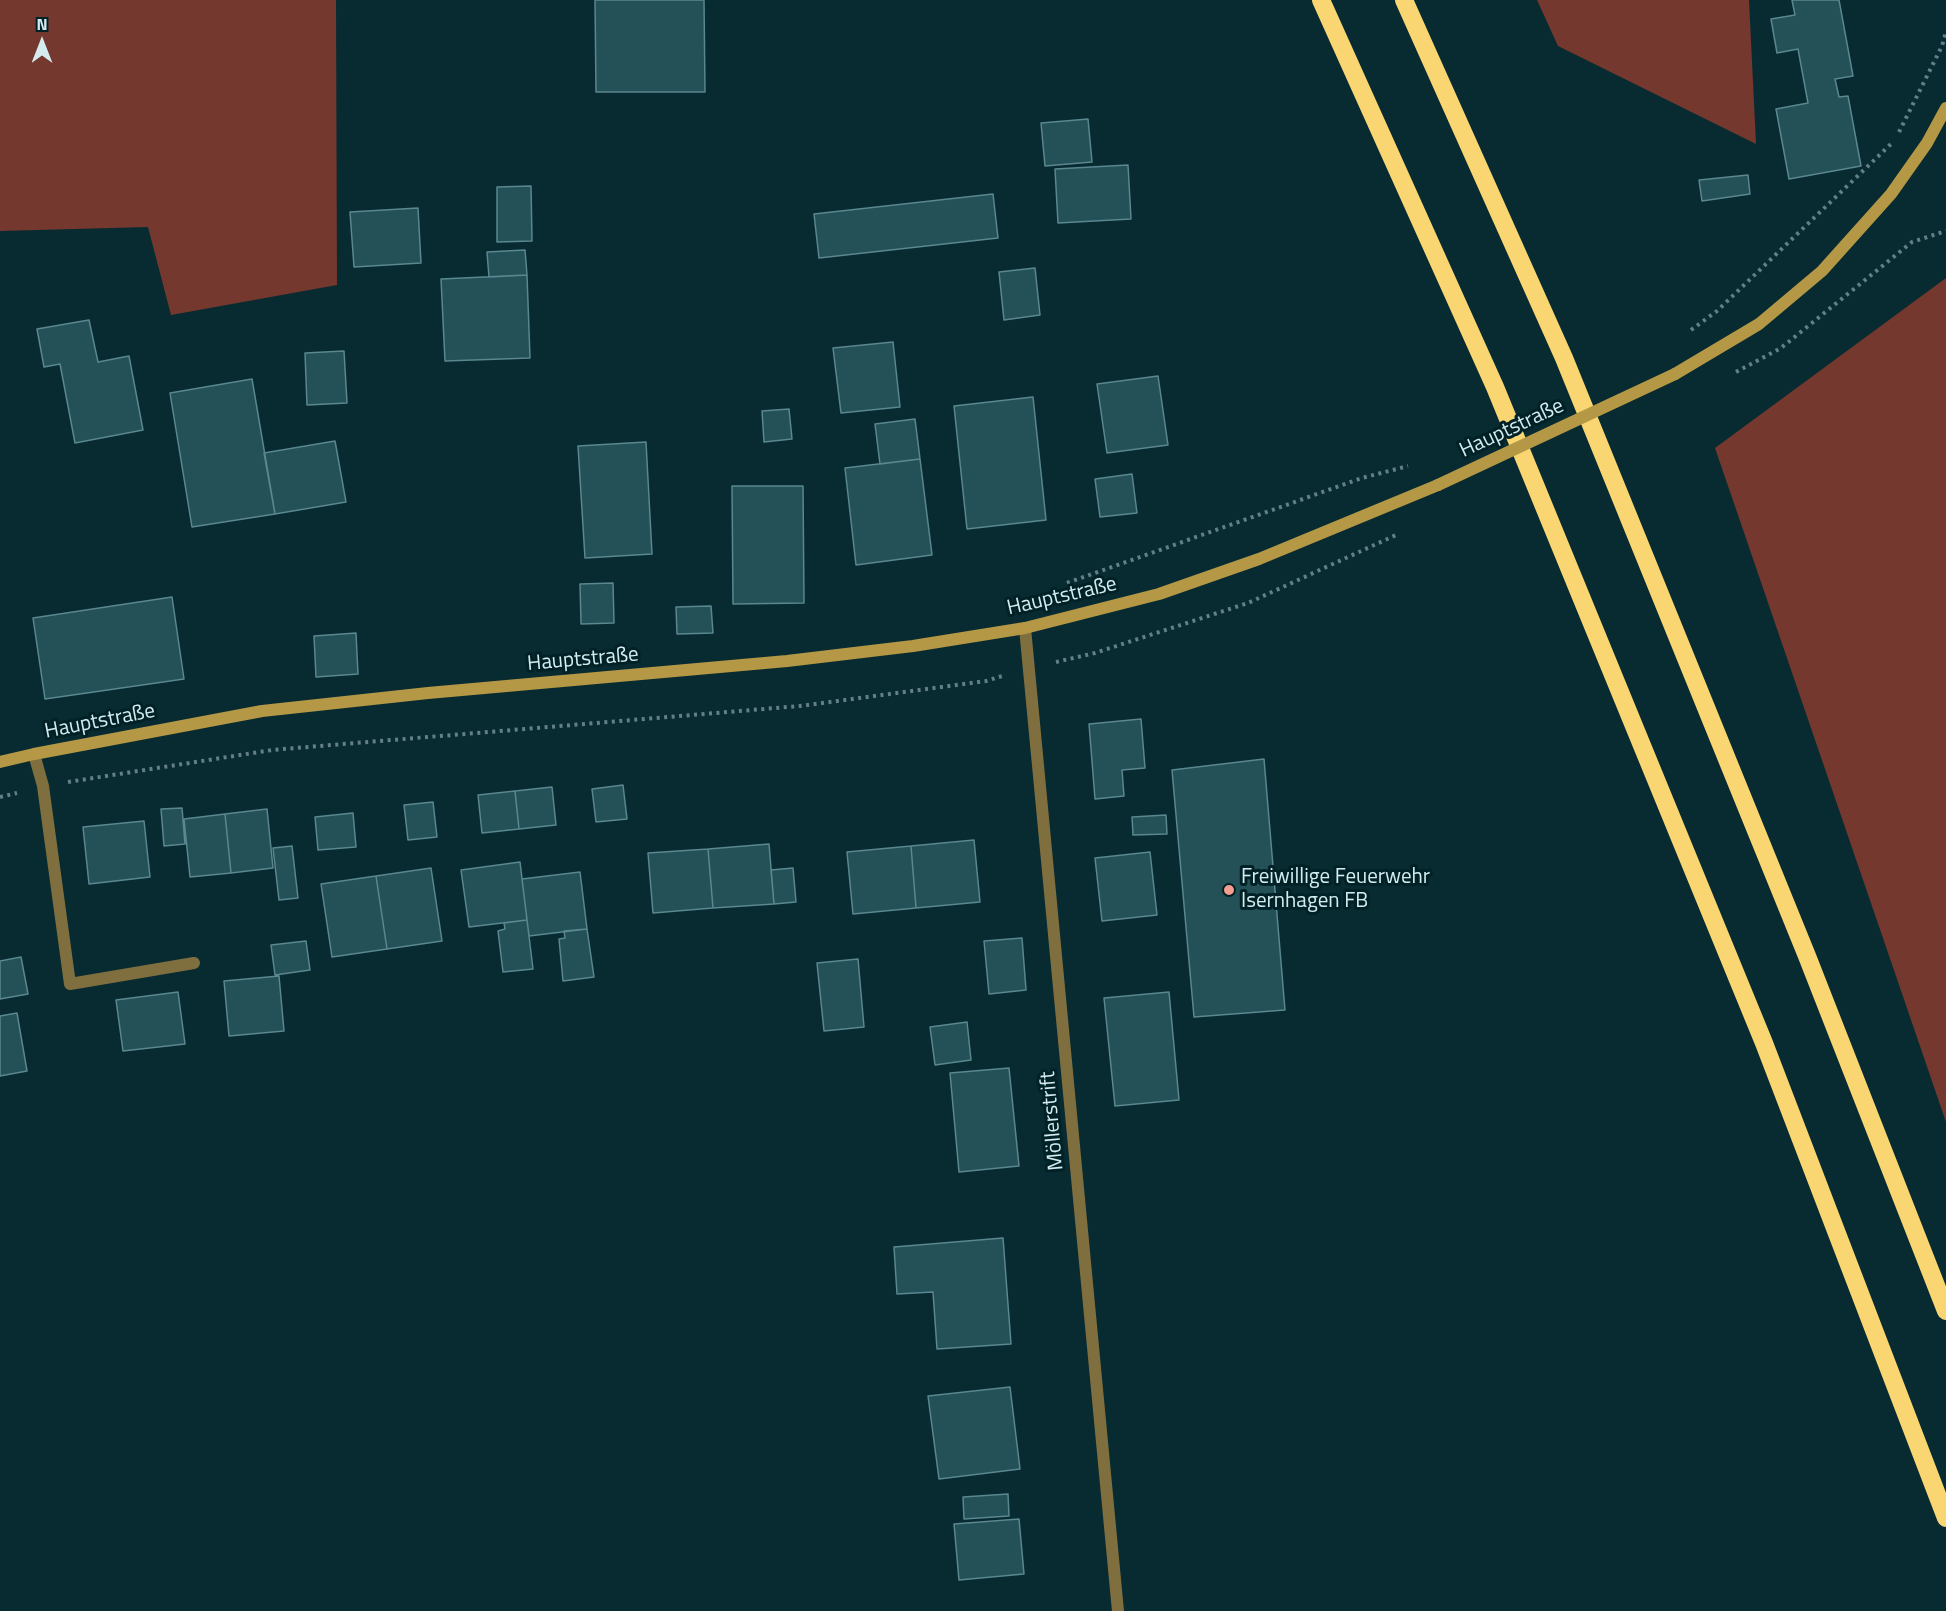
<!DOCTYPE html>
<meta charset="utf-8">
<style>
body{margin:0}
#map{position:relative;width:1946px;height:1611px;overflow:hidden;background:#082b31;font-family:"Titillium Web",sans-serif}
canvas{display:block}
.north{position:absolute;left:12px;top:12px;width:60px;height:60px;-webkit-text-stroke:4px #002227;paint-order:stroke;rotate:0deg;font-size:16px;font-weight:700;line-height:24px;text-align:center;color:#d4ebf0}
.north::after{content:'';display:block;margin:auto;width:21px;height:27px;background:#d4ebf0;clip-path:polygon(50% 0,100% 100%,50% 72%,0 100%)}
</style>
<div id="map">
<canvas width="1946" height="1611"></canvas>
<div class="north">N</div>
</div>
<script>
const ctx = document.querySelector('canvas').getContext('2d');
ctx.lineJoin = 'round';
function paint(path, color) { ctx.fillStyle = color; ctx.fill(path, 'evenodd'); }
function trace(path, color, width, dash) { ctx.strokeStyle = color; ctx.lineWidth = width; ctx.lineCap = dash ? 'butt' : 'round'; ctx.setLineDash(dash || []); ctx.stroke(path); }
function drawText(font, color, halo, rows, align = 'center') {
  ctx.font = font + ' "Titillium Web",sans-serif'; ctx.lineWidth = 6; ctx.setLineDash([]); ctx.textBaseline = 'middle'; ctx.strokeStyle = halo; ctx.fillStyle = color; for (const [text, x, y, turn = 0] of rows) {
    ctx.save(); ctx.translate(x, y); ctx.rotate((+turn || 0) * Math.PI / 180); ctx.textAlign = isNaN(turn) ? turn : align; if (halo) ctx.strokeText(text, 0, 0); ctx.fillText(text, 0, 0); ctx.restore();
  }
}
const green = new Path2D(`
 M0 0H336L337 285 171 315 148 227 0 231Z
 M1537 0H1749L1756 144 1558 46Z
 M1946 278V1122L1715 448Z`);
const building = new Path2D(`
 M595 0H704L705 92H596Z
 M1792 0H1839L1853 76 1835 79 1839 97 1848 96 1861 166 1789 179 1776 109 1808 103 1798 49 1777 53 1771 19 1795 15Z
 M1088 119 1092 162 1045 166 1041 123Z
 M1128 165 1131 219 1058 223 1055 169Z
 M1748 175 1750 194 1702 201 1699 180Z
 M531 186 532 241 497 242V187Z
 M993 194 998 238 819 258 814 214Z
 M418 208 421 263 354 267 350 212Z
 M525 250 527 275 489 277 487 252Z
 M1035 268 1040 315 1004 320 999 272Z
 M527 275 530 358 445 361 441 279Z
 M89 320 98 362 129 356 143 430 75 443 60 364 44 367 37 329Z
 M893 342 900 407 841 413 833 348Z
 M344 351 347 403 307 405 305 353Z
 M1158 376 1168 445 1107 453 1097 384Z
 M252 379 275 514 192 527 170 393Z
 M1033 397 1046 520 967 529 954 406Z
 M789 409 792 439 764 442 762 411Z
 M915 419 920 459 880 464 875 424Z
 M335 441 346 502 275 514 264 453Z
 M646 442 652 554 585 558 578 446Z
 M920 459 932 555 856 565 845 468Z
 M1132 474 1137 513 1100 517 1095 479Z
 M732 486H803L804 603 733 604Z
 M613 583 614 623 581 624 580 584Z
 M172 597 184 679 45 699 33 618Z
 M711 606 713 633 677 634 676 607Z
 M356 633 358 674 316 677 314 636Z
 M1141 719 1145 768 1122 770 1124 796 1095 799 1089 724Z
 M1264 759 1285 1010 1194 1017 1172 770Z
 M623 785 627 819 596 822 592 789Z
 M552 787 556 825 519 829 515 791Z
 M515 791 519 829 482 833 478 795Z
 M433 802 437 837 408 840 404 805Z
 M182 808 185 844 164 846 161 809Z
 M267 809 273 868 231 873 225 814Z
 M353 813 356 847 318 850 315 817Z
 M225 814 231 873 190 877 184 819Z
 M1166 815 1167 834 1133 835 1132 817Z
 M144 821 150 877 89 884 83 827Z
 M974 840 980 902 916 908 911 846Z
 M769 844 774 904 713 908 708 849Z
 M292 846 298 898 279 900 273 848Z
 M911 846 916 908 853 914 847 852Z
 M708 849 713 908 653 913 648 853Z
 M1150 852 1157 915 1102 921 1095 858Z
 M520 862 527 920 469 927 461 870Z
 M431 868 442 941 387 949 376 876Z
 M793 868 796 902 774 904 771 870Z
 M580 872 587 929 529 936 522 879Z
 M376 876 387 949 332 957 321 884Z
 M527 920 533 969 503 972 498 931 505 929 504 923Z
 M587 929 594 977 563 981 559 939 565 938 564 931Z
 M1022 938 1026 990 989 994 984 941Z
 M306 941 310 970 275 975 271 945Z
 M21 957 28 994 0 999V961Z
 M858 959 864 1027 824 1031 817 963Z
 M279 976 284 1031 229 1036 224 981Z
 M178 992 185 1044 123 1051 116 1000Z
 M1169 992 1179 1100 1115 1106 1104 998Z
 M17 1013 27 1071 0 1076V1016Z
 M967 1022 971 1060 935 1065 930 1027Z
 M1009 1068 1019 1166 959 1172 950 1073Z
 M1003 1238 1011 1344 937 1349 933 1292 897 1294 894 1247Z
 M1010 1387 1020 1469 939 1479 928 1396Z
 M1008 1494 1009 1516 964 1519 963 1497Z
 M1019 1519 1024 1574 959 1580 954 1524Z`);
const path = new Path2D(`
 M1899 132 1942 46 1946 32
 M1691 330 1717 311 1892 143
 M1736 372 1781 348 1912 242 1946 231
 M1067 583 1362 478 1408 466
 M1056 662 1095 653 1248 603 1396 535
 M68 782 272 750 800 706 986 681 1002 676
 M0 797 17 793`);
const service = new Path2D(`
 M34 754 43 786 70 984 194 963`);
const minor = new Path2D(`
 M1025 628 1118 1611`);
const secondary = new Path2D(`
 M1675 374 1759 324 1822 271 1891 194 1927 143 1946 108
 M0 762 34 754 262 711 428 693 787 661 913 646 1025 628 1159 594 1259 559 1438 485`);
const motorway = new Path2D(`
 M1321 0 1495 387 1764 1043 1946 1518
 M1404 0 1564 358 1807 956 1946 1311`);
const secondaryBridge = new Path2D(`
 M1438 485 1675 374`);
const markers = [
 [1229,890,6,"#f59d8e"]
];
const streetNames = [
 ["Hauptstraße",1512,429,-25],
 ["Hauptstraße",1062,597,-13],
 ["Hauptstraße",583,660,-5],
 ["Hauptstraße",100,722,-11],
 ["Möllerstrift",1053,1121,-95]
];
const poiNames = [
 ["Freiwillige Feuerwehr",1241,878],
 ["Isernhagen FB",1241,902]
];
paint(green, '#74382e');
paint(building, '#245058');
trace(building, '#5a8790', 1.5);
trace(path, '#628086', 4, [3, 4.5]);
trace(service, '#806f3e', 12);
trace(minor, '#806f3e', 12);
trace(secondary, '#b49845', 12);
trace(motorway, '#f9d671', 18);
trace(secondaryBridge, '#b49845', 12);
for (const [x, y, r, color] of markers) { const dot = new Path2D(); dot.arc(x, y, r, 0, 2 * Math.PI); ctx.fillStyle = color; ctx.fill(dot); trace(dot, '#002227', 2); }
drawText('21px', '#d4ebf0', '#002227', streetNames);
drawText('21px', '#d4ebf0', '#002227', poiNames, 'left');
</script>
